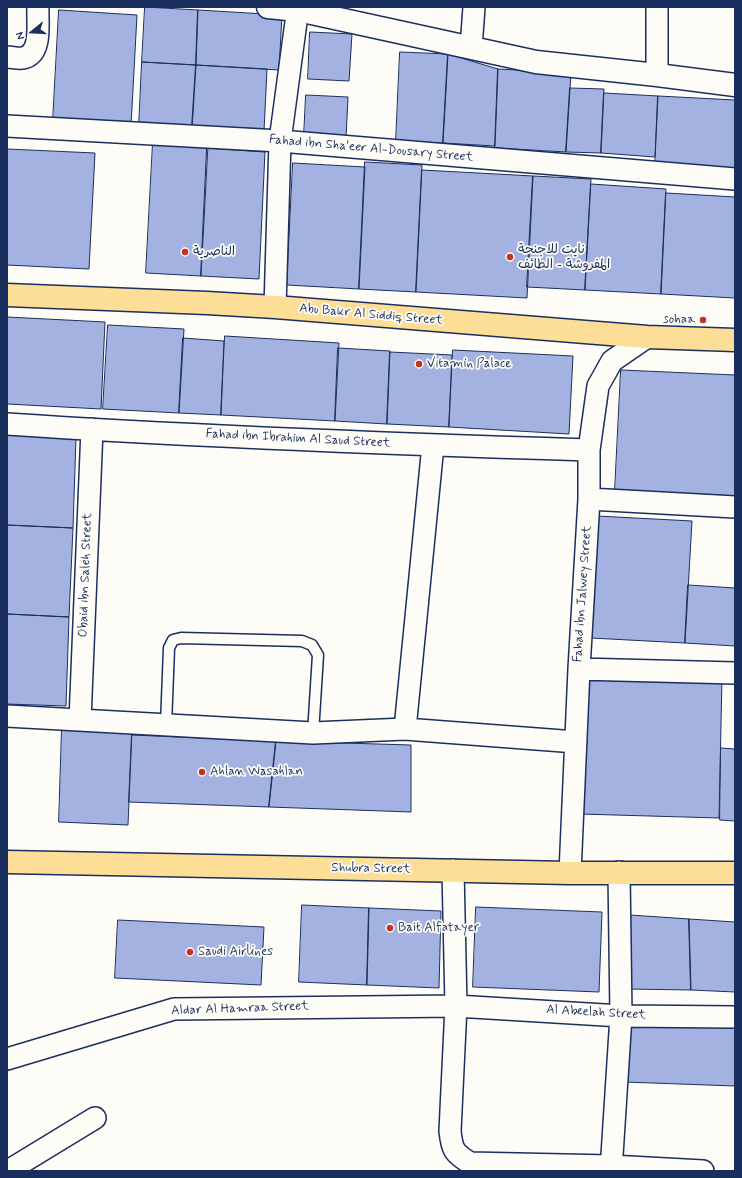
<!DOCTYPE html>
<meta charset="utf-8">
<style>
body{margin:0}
#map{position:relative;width:742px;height:1178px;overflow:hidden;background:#fdfcf7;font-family:Mynerve,sans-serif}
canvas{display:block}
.frame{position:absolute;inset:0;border:8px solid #1b2f5e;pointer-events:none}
.north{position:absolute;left:12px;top:12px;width:40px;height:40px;-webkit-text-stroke:3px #fdfcf7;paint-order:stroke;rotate:252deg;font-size:11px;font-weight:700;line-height:16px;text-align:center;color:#1b2f5e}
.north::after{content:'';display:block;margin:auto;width:14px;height:18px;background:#1b2f5e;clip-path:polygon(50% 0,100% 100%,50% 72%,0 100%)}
</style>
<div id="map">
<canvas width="742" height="1178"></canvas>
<div class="frame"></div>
<div class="north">N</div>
</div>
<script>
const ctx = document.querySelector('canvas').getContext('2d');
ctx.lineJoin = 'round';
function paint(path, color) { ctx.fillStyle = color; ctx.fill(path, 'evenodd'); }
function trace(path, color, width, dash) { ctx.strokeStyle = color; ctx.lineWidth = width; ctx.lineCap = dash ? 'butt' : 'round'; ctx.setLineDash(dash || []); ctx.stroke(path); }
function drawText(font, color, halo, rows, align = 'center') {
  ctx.font = font + ' Mynerve,"Playpen Sans Arabic",sans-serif'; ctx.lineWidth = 3.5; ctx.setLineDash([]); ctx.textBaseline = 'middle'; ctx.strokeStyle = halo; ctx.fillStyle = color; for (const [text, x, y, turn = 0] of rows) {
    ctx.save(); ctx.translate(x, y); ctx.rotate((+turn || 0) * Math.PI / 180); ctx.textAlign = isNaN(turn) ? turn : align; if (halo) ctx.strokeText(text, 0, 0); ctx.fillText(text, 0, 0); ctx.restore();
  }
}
const building = new Path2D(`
 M145 7 198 10 196 65 142 62Z
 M59 10 137 15 131 126 53 121Z
 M198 10 282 15 279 70 196 65Z
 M310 32 352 34 349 81 308 79Z
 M400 52 448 54 443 143 396 141Z
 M448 54 498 69 495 146 443 143Z
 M142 62 196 65 192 130 139 127Z
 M196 65 267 69 264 131 192 127Z
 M498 69 571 73 566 152 495 148Z
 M570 88 604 89 601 153 566 152Z
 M604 93 658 96 655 157 601 153Z
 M306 95 348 97 346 138 304 136Z
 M658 96 735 100V175L655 170Z
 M153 142 208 145 201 276 146 273Z
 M207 148 265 152 259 279 201 276Z
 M7 149 95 153 89 269 7 265Z
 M365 162 422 165 416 292 359 289Z
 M293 163 365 167 359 289 287 285Z
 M422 170 533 176 527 298 416 292Z
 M533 176 591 179 585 290 527 287Z
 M591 184 666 189 661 294 585 290Z
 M666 193 735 197V298L661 294Z
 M7 317 105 322 101 409 7 404Z
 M108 325 184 329 179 413 103 409Z
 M225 336 339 343 335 421 221 415Z
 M183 338 224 341 221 415 179 413Z
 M338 348 390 351 387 424 335 421Z
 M453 350 573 356 569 434 449 427Z
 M390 352 452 355 449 427 387 424Z
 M621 370 735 375V496L615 490Z
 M7 435 76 438 73 528 7 525Z
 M597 516 692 521 685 643 591 638Z
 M7 525 73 528 69 617 7 614Z
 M688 585 735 588V646L685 643Z
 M7 614 69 617 66 706 7 704Z
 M583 675 722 678 719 818 580 814Z
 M62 727 132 729 128 825 59 822Z
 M132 735 276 741 269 807 129 802Z
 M276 741 411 745V812L269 807Z
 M721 748 735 749V821L720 820Z
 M302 905 369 908 367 985 299 982Z
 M476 907 602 912 599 992 473 987Z
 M369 908 441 911 439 988 367 985Z
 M630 915 689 919 691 990 627 989Z
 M689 919 735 922V992L691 990Z
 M118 920 264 927 261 985 115 978Z
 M626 1019 735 1023V1086L624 1082Z`);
const lane = new Path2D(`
 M166 725 169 648 173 640 181 638 302 641 312 645 318 655 313 733`);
const street = new Path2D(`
 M471 48 474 7
 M7 57C12 57 18 59 23 58 43 54 37 22 38 7
 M657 75V7
 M7 126 280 141 735 179
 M275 307 280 141 298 7
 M7 424C201 437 395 444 589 450
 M589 499 735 507
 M579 669 735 673
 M7 716 313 733 405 729 576 742
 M80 720 92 429
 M405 729 433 445
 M453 870 456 1006 450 1131C452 1150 454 1153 470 1163L611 1166 703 1171
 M570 873 579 669 589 499V450L598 386 612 361 647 337
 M7 1059 174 1009 456 1006 621 1016 735 1017
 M8 1171 95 1118
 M611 1171 621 1016 619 872`);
const secondary = new Path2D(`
 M268 7 298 10 536 62 657 75 735 85`);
const primary = new Path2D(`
 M7 295 207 303 275 307 647 337 735 340
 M7 862 570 873H735`);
const markers = [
 [185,252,4,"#c8321e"],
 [510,257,4,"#c8321e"],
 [703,320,4,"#c8321e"],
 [419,364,4,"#c8321e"],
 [202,772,4,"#c8321e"],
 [390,928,4,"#c8321e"],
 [190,952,4,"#c8321e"]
];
const streetNames = [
 ["Fahad ibn Sha'eer Al-Dousary Street",371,149,5],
 ["Abu Bakr Al Siddiq Street",371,315,5],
 ["Fahad ibn Ibrahim Al Saud Street",298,439,3],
 ["Obaid ibn Saleh Street",86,575,-88],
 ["Fahad ibn Jalwey Street",583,594,-86],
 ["Shubra Street",371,869,1],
 ["Aldar Al Hamraa Street",240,1009,-2],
 ["Al Abeelah Street",596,1013,3]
];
const poiNames = [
 ["نايت للاجنحة",518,250],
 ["المفروشة - الطائف",518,265],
 ["الناصرية",193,252],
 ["sohaa",695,320,"right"],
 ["Vitamin Palace",427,364],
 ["Ahlan Wasahlan",210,772],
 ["Bait Alfatayer",398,928],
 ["Saudi Airlines",198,952]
];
paint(building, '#a3b2e1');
trace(building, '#1b2f5e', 1);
trace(lane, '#1b2f5e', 13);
trace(street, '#1b2f5e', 24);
trace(secondary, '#1b2f5e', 25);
trace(primary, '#1b2f5e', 25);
trace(lane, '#fdfcf7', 10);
trace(street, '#fdfcf7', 21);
trace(secondary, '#fdfcf7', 22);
trace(primary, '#fdde96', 22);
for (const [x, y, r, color] of markers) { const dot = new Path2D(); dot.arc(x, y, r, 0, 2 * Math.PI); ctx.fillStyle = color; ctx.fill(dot); trace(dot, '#fdfcf7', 1.5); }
drawText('13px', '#1b2f5e', '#fdfcf7', streetNames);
drawText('13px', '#1b2f5e', '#fdfcf7', poiNames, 'left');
</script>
